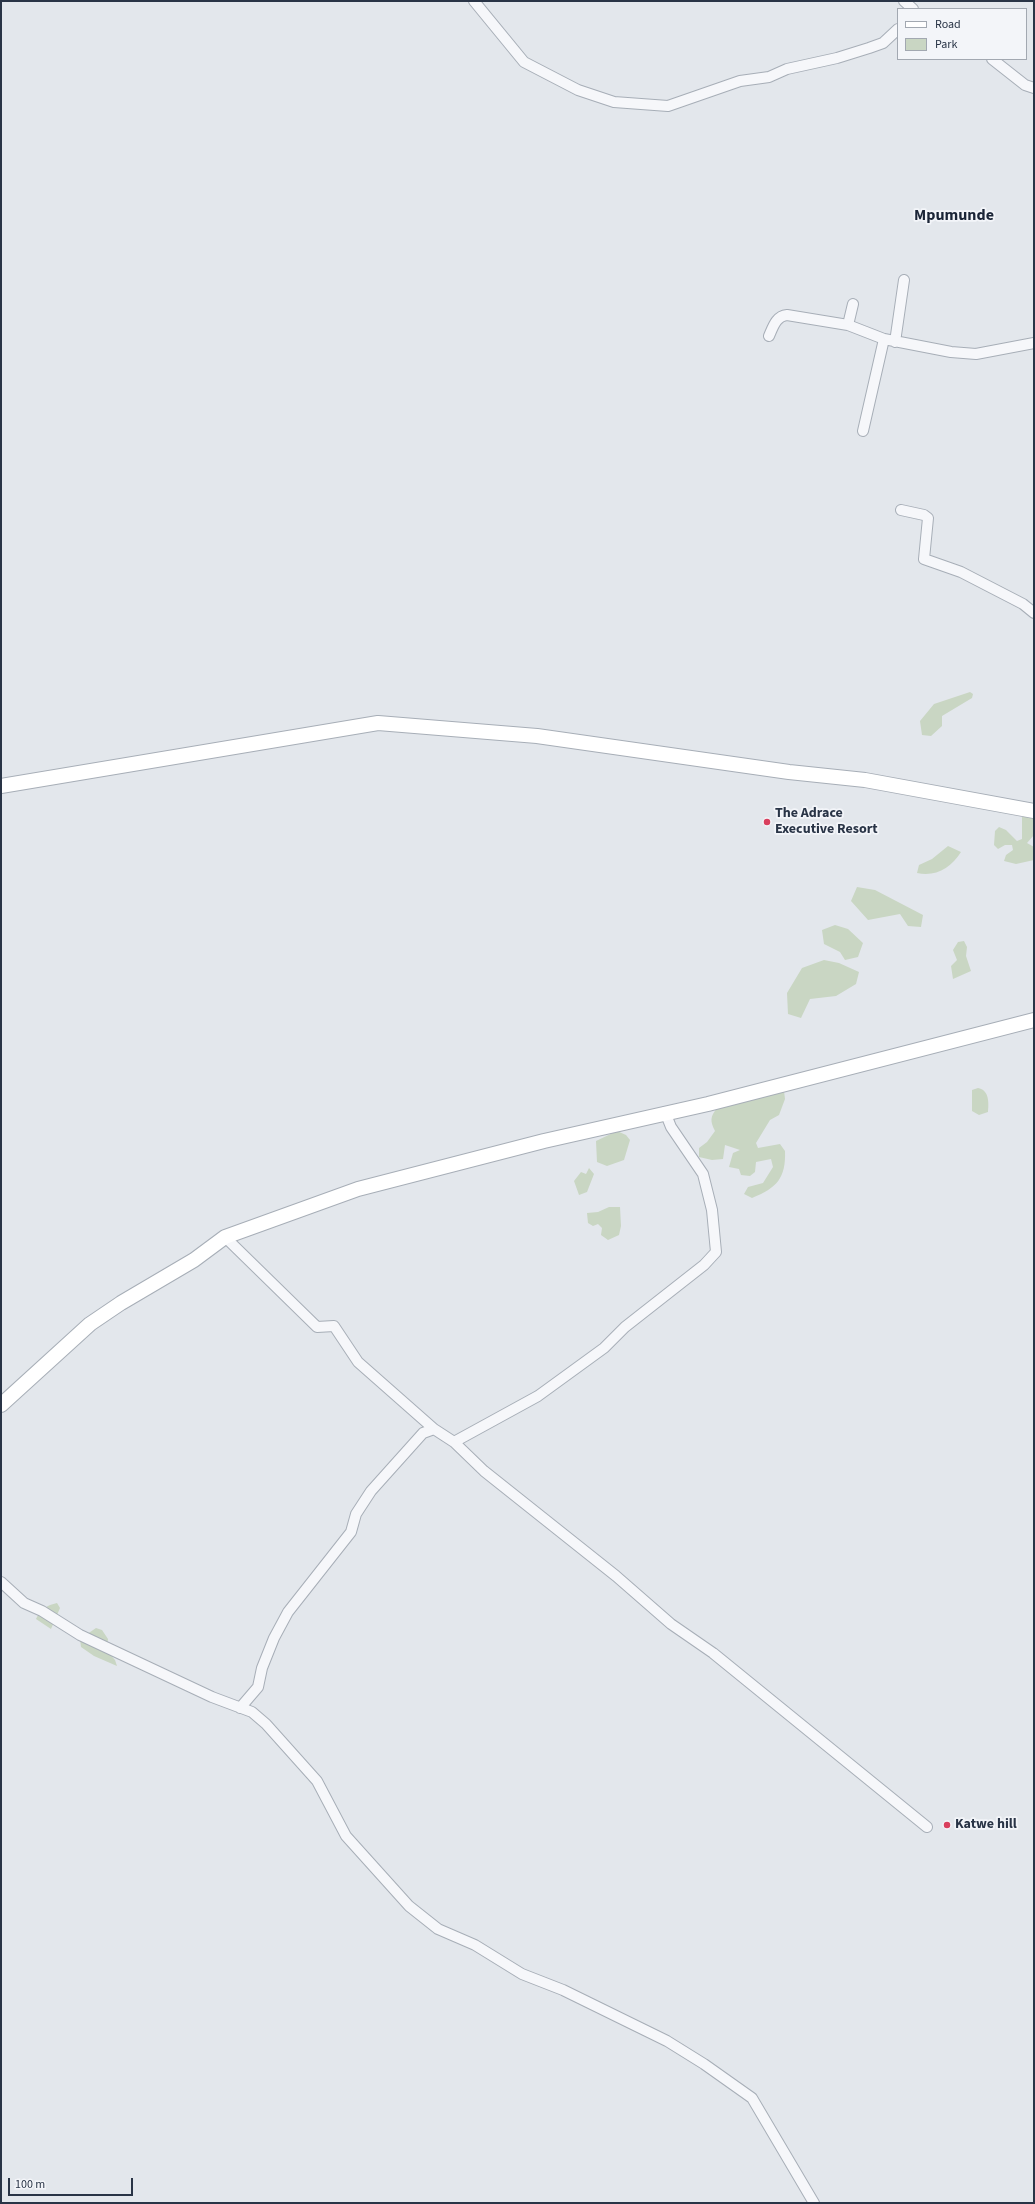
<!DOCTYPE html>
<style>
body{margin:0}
#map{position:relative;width:1035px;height:2204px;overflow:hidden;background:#e3e7ec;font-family:"Source Sans 3",sans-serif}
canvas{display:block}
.frame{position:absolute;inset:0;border:2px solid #293446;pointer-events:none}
.legend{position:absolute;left:897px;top:8px;width:130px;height:52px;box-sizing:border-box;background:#f3f5f9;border:1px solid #a2a8b1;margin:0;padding:5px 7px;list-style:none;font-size:12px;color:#293446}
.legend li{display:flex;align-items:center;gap:8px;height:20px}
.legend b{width:20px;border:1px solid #a2a8b1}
.scale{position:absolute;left:8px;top:2178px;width:125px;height:18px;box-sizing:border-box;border:2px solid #293446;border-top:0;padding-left:5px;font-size:12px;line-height:14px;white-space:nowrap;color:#293446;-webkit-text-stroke:3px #f3f5f9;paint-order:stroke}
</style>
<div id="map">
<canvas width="1035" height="2204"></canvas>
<div class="frame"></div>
<ul class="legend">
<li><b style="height:5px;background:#fff"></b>Road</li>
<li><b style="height:11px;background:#c9d6c3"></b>Park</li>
</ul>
<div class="scale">100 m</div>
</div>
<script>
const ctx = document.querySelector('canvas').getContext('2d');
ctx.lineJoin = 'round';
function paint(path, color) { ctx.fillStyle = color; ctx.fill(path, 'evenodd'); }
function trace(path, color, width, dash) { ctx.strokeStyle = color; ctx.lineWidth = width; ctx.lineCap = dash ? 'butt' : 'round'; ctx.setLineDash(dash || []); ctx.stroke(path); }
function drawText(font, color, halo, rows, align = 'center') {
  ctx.font = font + ' "Source Sans 3",sans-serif'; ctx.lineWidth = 3.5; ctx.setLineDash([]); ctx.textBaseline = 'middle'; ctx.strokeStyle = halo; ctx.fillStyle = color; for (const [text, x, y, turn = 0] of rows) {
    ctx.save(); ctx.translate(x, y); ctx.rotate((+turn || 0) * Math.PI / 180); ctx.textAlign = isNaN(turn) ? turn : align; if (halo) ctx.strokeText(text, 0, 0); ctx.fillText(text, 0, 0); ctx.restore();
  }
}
const green = new Path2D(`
 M970 692 973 694 972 698 942 716V726L931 736 922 735 920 721 934 704Z
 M1022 816 1034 818V835L1027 843 1034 847V860L1016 864 1004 861 1006 855 1013 850 1012 845H1005L998 849 994 845 995 831 999 827 1006 830 1017 841 1022 839Z
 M948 846 961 852C951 868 936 877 917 873L919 865 932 859Z
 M857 887 875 890 923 915 921 927 908 926 900 914 868 920 851 901Z
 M835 925 848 929 863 943 858 957 845 960 840 952 824 944 822 930Z
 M964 941 967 947 966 956 971 971 953 979 951 966 957 960 953 950 958 942Z
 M824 960 839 963 859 972 856 984 836 996 810 999 801 1018 788 1014 787 993 802 968Z
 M978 1088C989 1090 989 1102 988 1112L979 1115 972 1111V1090Z
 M784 1091 785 1099 779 1115 770 1120 756 1143 758 1148 780 1144 785 1151C786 1178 777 1188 752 1198L744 1194 748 1187 763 1183 773 1167 771 1159 756 1162 755 1172 750 1176 741 1175 739 1169 729 1167 733 1153 740 1150 725 1145 723 1159 712 1160 699 1157V1148L707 1142 715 1131C710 1121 710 1117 717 1108Z
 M617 1131 626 1135 630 1140 624 1160 607 1166 597 1162 596 1141Z
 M589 1168 594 1174 587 1192 579 1195 574 1181 581 1172 586 1174Z
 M609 1207H620L621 1226 619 1235 608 1240 601 1235 602 1228 598 1224 593 1226 588 1223 587 1213 598 1212Z
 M57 1603 60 1608 51 1629 36 1619C40 1610 47 1605 57 1603Z
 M96 1628 102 1630 108 1639 107 1651 115 1660 117 1666 94 1656 81 1647 80 1639Z`);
const street = new Path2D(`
 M474 1 524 62 578 90 614 102 668 106 740 81 769 77 787 69 837 58 869 48 883 43 898 29
 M904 1 913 9
 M992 59 1025 85 1034 88
 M848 325 853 304
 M769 336C773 327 776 316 787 315L848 325 884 339 951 352 976 354 1034 343
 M895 342 904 280
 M863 431 884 339
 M901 510 924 515 928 518 924 559 961 572 1023 604 1034 613
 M225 1237 317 1327 334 1326 358 1362 434 1429 454 1442 484 1471 616 1576 671 1624 713 1653 927 1827
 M454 1442 538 1396 604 1348 625 1327 704 1265 716 1252 712 1210 703 1174 671 1127 665 1112
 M1 1582 24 1603 42 1611 80 1635 212 1697 252 1712 266 1724 317 1781 346 1836 409 1906 438 1929 475 1945 522 1974 563 1990 667 2041 704 2064 752 2098 814 2203
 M240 1708 258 1687 262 1668 274 1638 288 1612 351 1532 356 1514 371 1491 423 1433 434 1429`);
const secondary = new Path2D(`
 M1 786 378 723 537 736 789 772 865 780 1034 811
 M1 1405 90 1324 121 1303 194 1260 225 1237 358 1189 544 1141 708 1104 1034 1020`);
const markers = [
 [767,822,4,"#d93f5d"],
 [947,1825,4,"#d93f5d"]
];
const poiNames = [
 ["The Adrace",775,814],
 ["Executive Resort",775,830],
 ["Katwe hill",955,1825]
];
const quarterNames = [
 ["Mpumunde",954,216]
];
paint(green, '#c9d6c3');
trace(street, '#a7aeb7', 12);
trace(secondary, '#a7aeb7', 16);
trace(street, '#f6f7fa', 10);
trace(secondary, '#fff', 14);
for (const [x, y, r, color] of markers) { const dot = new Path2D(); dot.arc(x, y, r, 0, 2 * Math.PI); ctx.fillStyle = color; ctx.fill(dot); trace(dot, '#f3f5f9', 1.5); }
drawText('bold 14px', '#293446', '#f3f5f9', poiNames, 'left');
drawText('bold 16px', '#1b2537', '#f3f5f9', quarterNames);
</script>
